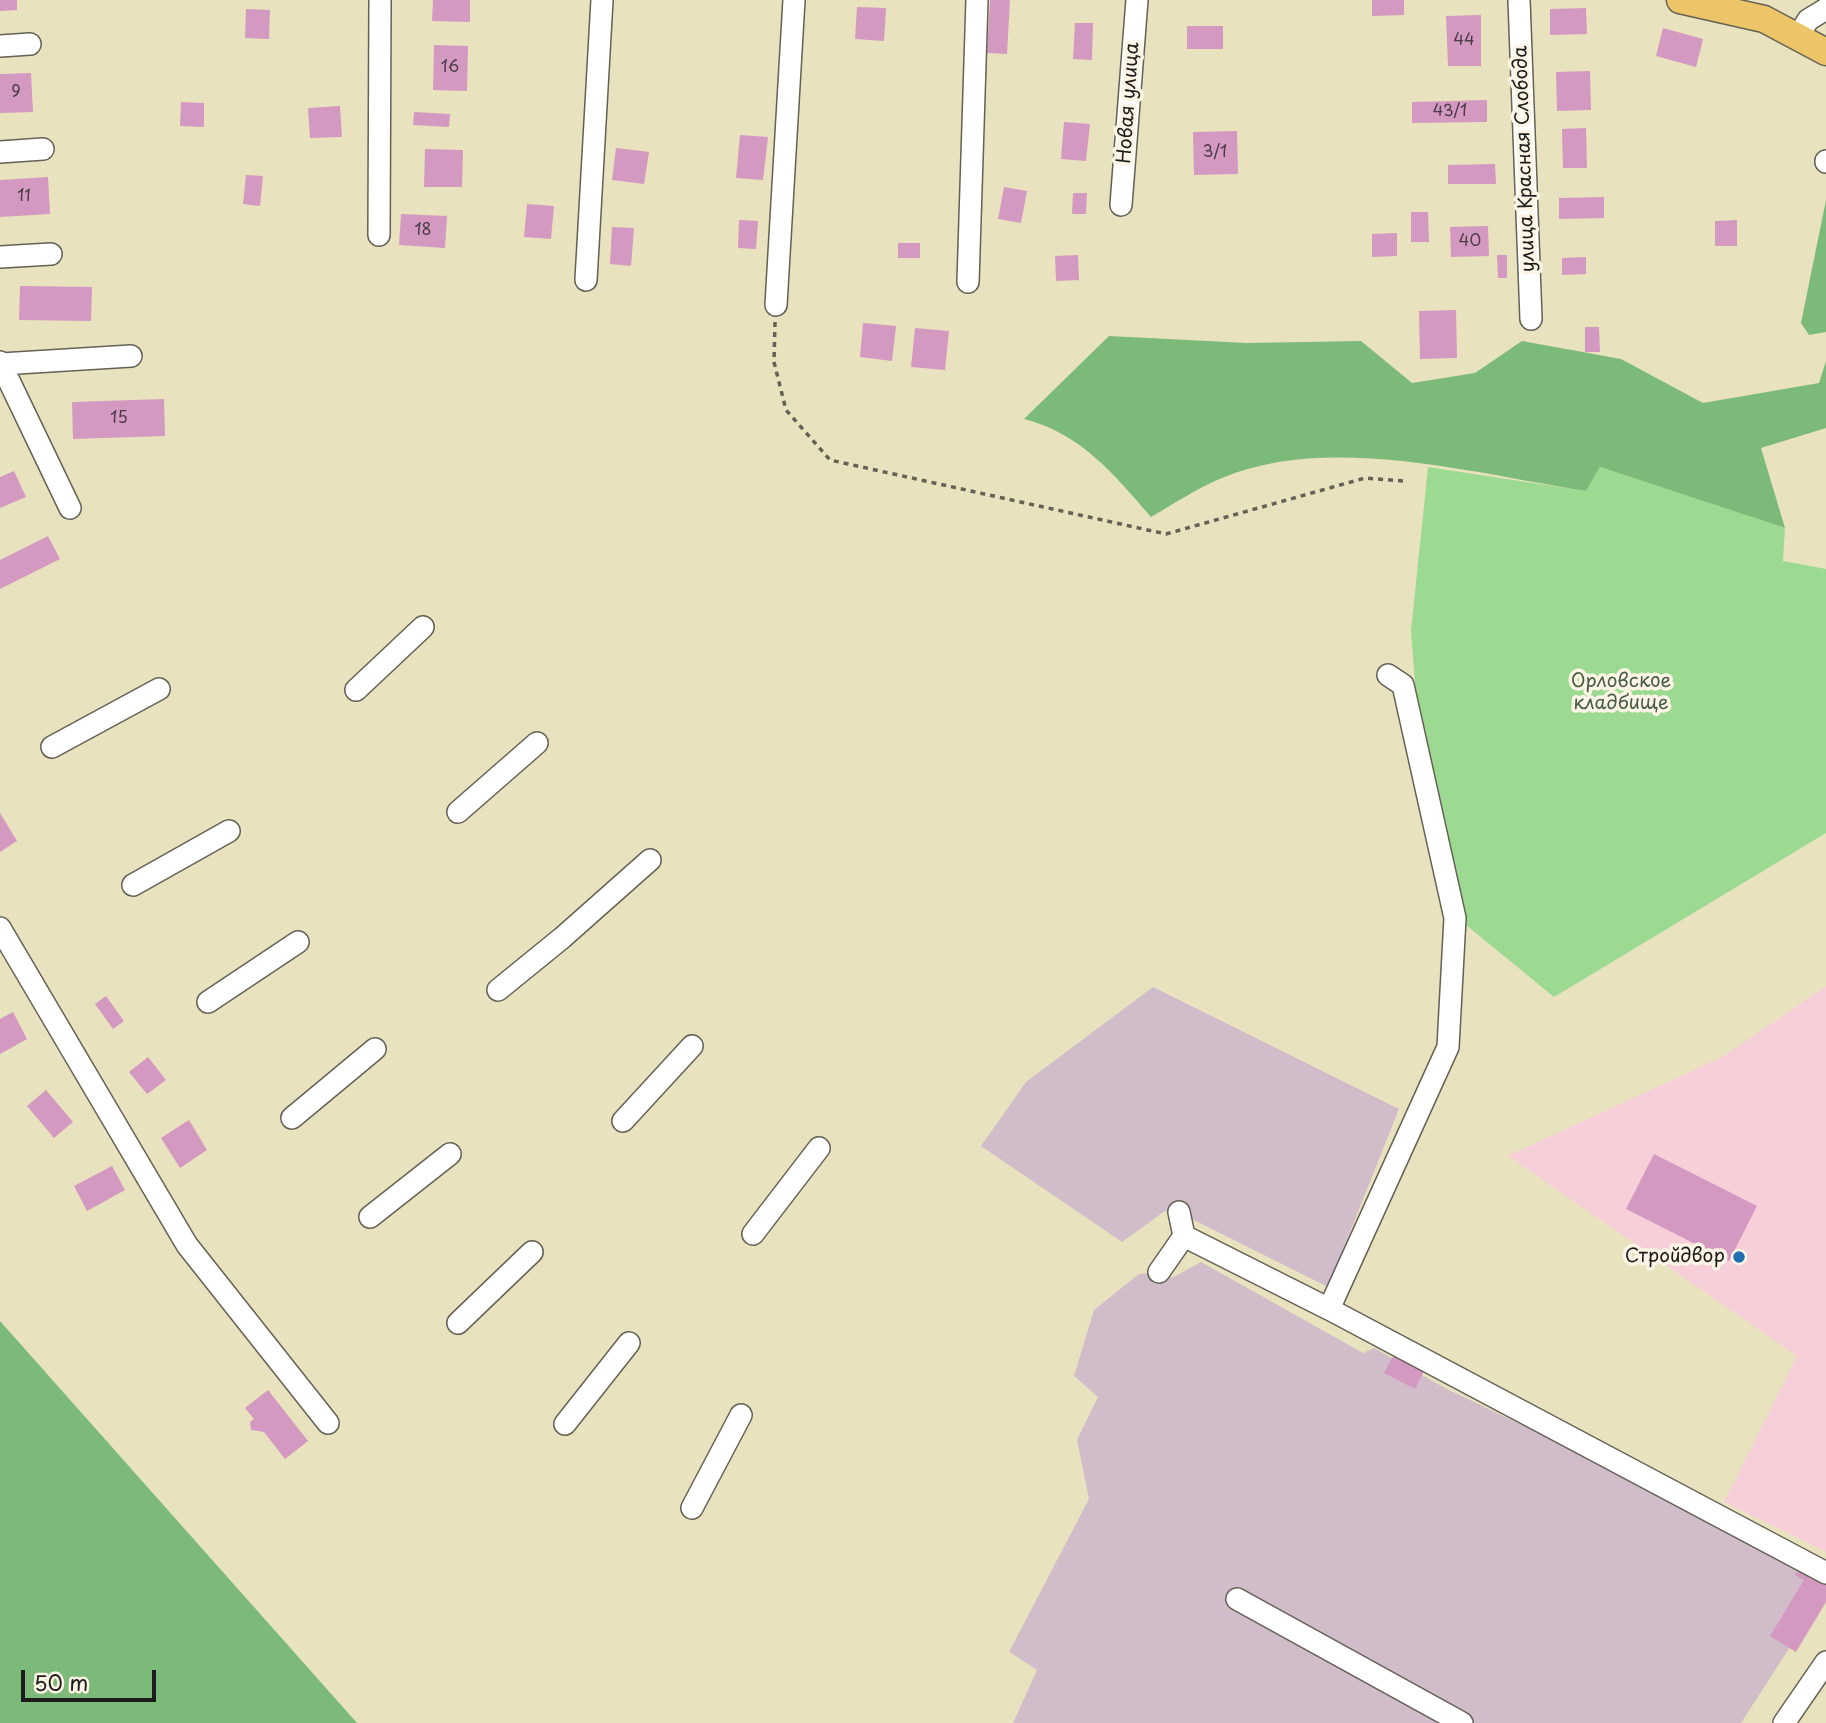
<!DOCTYPE html>
<meta charset="utf-8">
<style>
body{margin:0}
#map{position:relative;width:1826px;height:1723px;overflow:hidden;background:#e9e2be;font-family:"Playpen Sans",sans-serif}
canvas{display:block}
.scale{position:absolute;left:21px;top:1670px;width:135px;height:32px;box-sizing:border-box;border:4px solid #1c1c1c;border-top:0;padding-left:9px;font-size:21px;line-height:24px;white-space:nowrap;color:#1c1c1c;-webkit-text-stroke:5px #fcf5e5;paint-order:stroke}
</style>
<div id="map">
<canvas width="1826" height="1723"></canvas>
<div class="scale">50 m</div>
</div>
<script>
const ctx = document.querySelector('canvas').getContext('2d');
ctx.lineJoin = 'round';
function paint(path, color) { ctx.fillStyle = color; ctx.fill(path, 'evenodd'); }
function trace(path, color, width, dash) { ctx.strokeStyle = color; ctx.lineWidth = width; ctx.lineCap = dash ? 'butt' : 'round'; ctx.setLineDash(dash || []); ctx.stroke(path); }
function drawText(font, color, halo, rows, align = 'center') {
  ctx.font = font + ' "Playpen Sans",sans-serif'; ctx.lineWidth = 7; ctx.setLineDash([]); ctx.textBaseline = 'middle'; ctx.strokeStyle = halo; ctx.fillStyle = color; for (const [text, x, y, turn = 0] of rows) {
    ctx.save(); ctx.translate(x, y); ctx.rotate((+turn || 0) * Math.PI / 180); ctx.textAlign = isNaN(turn) ? turn : align; if (halo) ctx.strokeText(text, 0, 0); ctx.fillText(text, 0, 0); ctx.restore();
  }
}
const built = new Path2D(`
 M1826 986V1552L1724 1502 1797 1356 1508 1156 1724 1056Z`);
const industrial = new Path2D(`
 M1153 987 1399 1109 1328 1287 1178 1212 1165 1211 1122 1242 981 1146 1026 1082Z
 M1201 1262 1363 1353 1374 1348 1445 1388 1826 1571V1591L1741 1723H1013L1037 1670 1009 1652 1089 1499 1077 1440 1098 1397 1074 1376 1094 1310 1139 1274 1159 1272 1172 1278Z`);
const green = new Path2D(`
 M1428 467 1586 491 1600 467 1785 528 1783 561 1826 569V833L1554 997 1460 920 1420 750 1411 631Z`);
const forest = new Path2D(`
 M1826 200V332L1809 335 1801 323Z
 M1109 336 1247 343 1361 341 1412 383 1475 373 1522 341 1621 359 1703 403 1819 383 1826 361V428L1761 448 1785 528 1600 467 1586 491C1475 474 1329 433 1222 478 1197 488 1174 504 1151 517 1114 474 1080 433 1024 419Z
 M0 1321 357 1723H0Z`);
const building = new Path2D(`
 M0 0H17V10L0 11Z
 M433 0H470V22L432 21Z
 M990 0H1010L1007 54 987 53Z
 M1372 0H1404V15L1372 16Z
 M857 7 886 8 884 41 855 39Z
 M1586 8 1587 34 1550 35V9Z
 M246 9 270 10 269 39 245 38Z
 M1481 15V66H1448L1446 16Z
 M1075 23H1093L1092 60 1073 59Z
 M1187 26H1223V49H1187Z
 M1663 28 1703 39 1696 67 1656 56Z
 M434 45 468 46 467 91 433 90Z
 M1590 71 1591 110 1557 111 1556 72Z
 M31 73 33 112 0 113V74Z
 M1487 100V122L1412 123V102Z
 M181 102 204 103V127L180 126Z
 M340 106 342 137 310 138 308 108Z
 M414 112 450 114 449 127 413 125Z
 M1064 122 1090 124 1086 161 1061 159Z
 M1586 128 1587 168H1563L1562 129Z
 M1237 131 1238 174 1194 175 1193 132Z
 M740 135 768 137 763 180 736 178Z
 M616 148 649 152 644 184 612 180Z
 M425 149 463 150 462 187H424Z
 M1495 164 1496 184H1448V165Z
 M246 175 263 176 260 206 243 204Z
 M48 177 50 214 0 217V180Z
 M1004 187 1027 191 1021 223 998 219Z
 M1073 193H1087L1086 214H1072Z
 M1604 197V218L1559 219V198Z
 M527 204 554 206 551 239 524 237Z
 M1411 212H1428L1429 242H1411Z
 M401 214 447 216 445 248 399 245Z
 M739 220 758 221 756 249 738 248Z
 M1737 220V246H1715V221Z
 M1488 226 1489 256 1451 257 1450 227Z
 M612 227 634 228 631 266 610 264Z
 M1397 233V256L1372 257V234Z
 M898 243H920V258H898Z
 M1078 255 1079 280 1056 281 1055 256Z
 M1497 255H1507V278H1498Z
 M1586 257V274L1562 275V258Z
 M20 286 92 287 91 321 19 320Z
 M1456 310 1457 358 1420 359 1419 311Z
 M863 323 896 326 892 361 860 357Z
 M1585 327H1599L1600 352H1585Z
 M915 328 949 331 945 370 911 367Z
 M164 399 165 436 73 439 72 402Z
 M14 471 26 497 0 508V477Z
 M48 536 60 559 0 589V560Z
 M0 813 17 841 0 852Z
 M106 996 124 1021 113 1029 95 1004Z
 M13 1012 27 1039 0 1054V1019Z
 M148 1057 166 1080 147 1094 129 1072Z
 M46 1090 73 1122 54 1138 27 1106Z
 M189 1120 207 1150 180 1168 161 1138Z
 M1654 1154 1757 1206 1729 1261 1626 1209Z
 M112 1166 125 1190 87 1211 74 1186Z
 M1395 1353 1425 1369 1415 1389 1384 1373Z
 M268 1390 308 1441 285 1459 264 1432 251 1430 250 1422 254 1419 245 1408Z
 M1804 1559 1826 1573V1602L1796 1652 1770 1636 1804 1580 1795 1575Z`);
const path = new Path2D(`
 M775 322 774 362 786 410 830 460 1166 534 1365 478 1403 481`);
const minor = new Path2D(`
 M1519 0 1531 319
 M1799 35 1808 20 1826 9
 M0 46 30 44
 M0 152 43 149
 M1826 162V161
 M1121 205 1137 0
 M379 235 380 0
 M0 257 51 254
 M586 280 602 0
 M968 282 977 0
 M776 305 794 0
 M0 362 70 508
 M1 364 131 356
 M1388 675 1403 685 1455 918 1448 1047 1329 1309 1826 1573
 M356 690 423 627
 M52 747 159 689
 M458 812 537 743
 M133 885 229 831
 M0 928 187 1245 328 1423
 M498 990 562 938 650 860
 M208 1002 298 942
 M292 1118 375 1049
 M623 1121 692 1046
 M370 1217 450 1154
 M753 1234 819 1148
 M1184 1236 1329 1309
 M1159 1272 1184 1236 1179 1212
 M458 1323 532 1252
 M565 1424 629 1343
 M692 1508 741 1415
 M1237 1599 1462 1723
 M1784 1723 1826 1662`);
const major = new Path2D(`
 M1680 0 1764 19 1826 52`);
const markers = [
 [1739,1257,7,"#1f6fb2"]
];
const numberNames = [
 ["44",1464,41],
 ["16",450,68],
 ["9",16,93],
 ["43/1",1450,112],
 ["3/1",1215,153],
 ["11",24,197],
 ["18",423,231],
 ["40",1470,242],
 ["15",119,419]
];
const streetNames = [
 ["Новая улица",1129,103,-86],
 ["улица Красная Слобода",1525,159,-92]
];
const parkNames = [
 ["Орловское",1621,682],
 ["кладбище",1621,704]
];
const poiNames = [
 ["Стройдвор",1725,1257]
];
paint(built, '#f6cfd8');
paint(industrial, '#d1bdca');
paint(green, '#9bda90');
paint(forest, '#7cba7a');
paint(building, '#d499c1');
trace(minor, '#646155', 24);
trace(major, '#646155', 29);
trace(path, '#646155', 3.5, [5, 5]);
trace(minor, '#fff', 21);
trace(major, '#edc569', 26);
for (const [x, y, r, color] of markers) { const dot = new Path2D(); dot.arc(x, y, r, 0, 2 * Math.PI); ctx.fillStyle = color; ctx.fill(dot); trace(dot, '#fcf5e5', 2.5); }
drawText('16px', '#4a3b45', null, numberNames);
drawText('19px', '#1c1c1c', '#fcf5e5', streetNames);
drawText('19px', '#485e45', '#fcf5e5', parkNames);
drawText('19px', '#1c1c1c', '#fcf5e5', poiNames, 'right');
</script>
